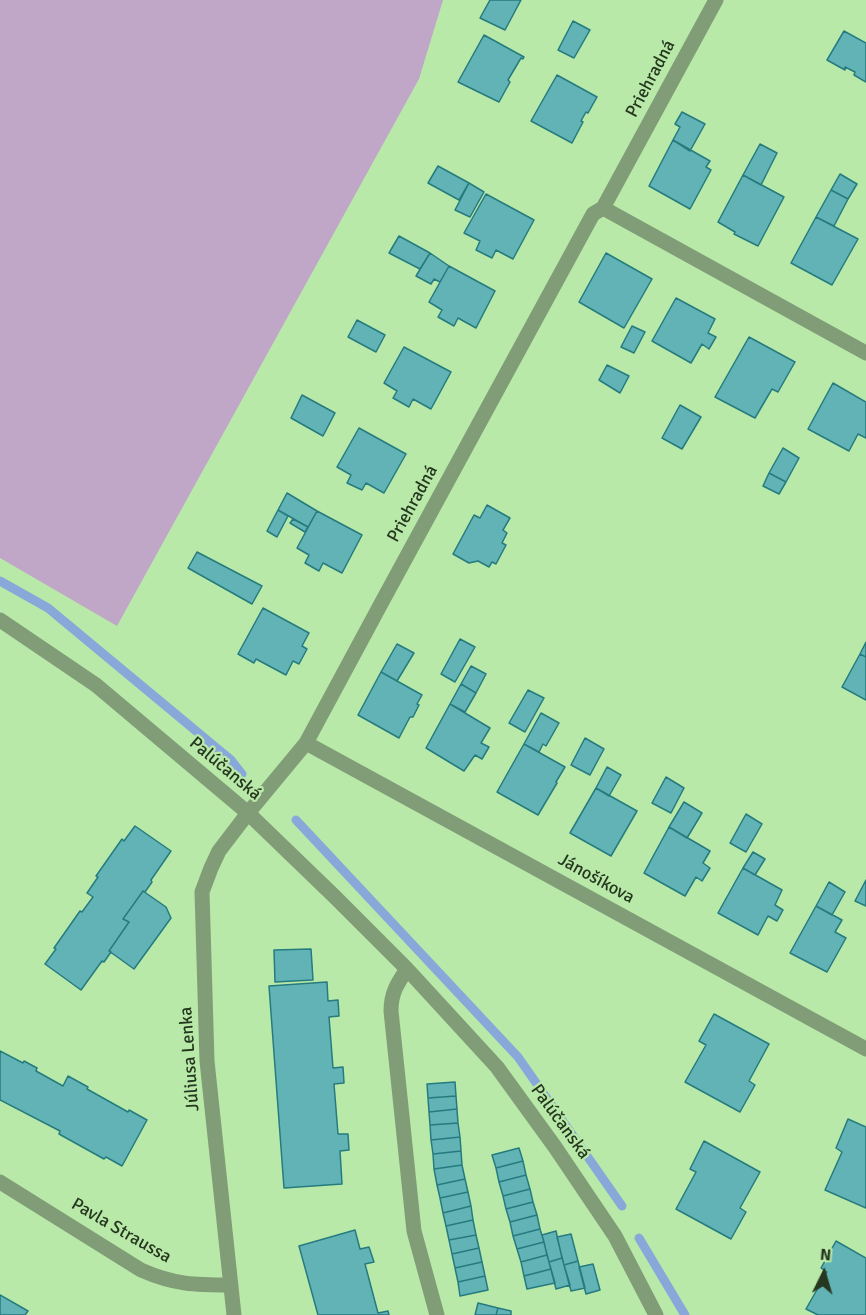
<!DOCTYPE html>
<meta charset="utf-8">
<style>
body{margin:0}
#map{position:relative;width:866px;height:1315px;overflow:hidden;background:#b9e9a9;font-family:Signika,sans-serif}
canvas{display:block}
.north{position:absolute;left:794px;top:1243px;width:60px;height:60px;-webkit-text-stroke:4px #b9e9a9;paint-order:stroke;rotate:5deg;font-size:16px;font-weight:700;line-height:24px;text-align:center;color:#25381f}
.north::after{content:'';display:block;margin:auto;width:21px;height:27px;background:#25381f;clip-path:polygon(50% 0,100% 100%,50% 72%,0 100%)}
</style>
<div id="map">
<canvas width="866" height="1315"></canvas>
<div class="north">N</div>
</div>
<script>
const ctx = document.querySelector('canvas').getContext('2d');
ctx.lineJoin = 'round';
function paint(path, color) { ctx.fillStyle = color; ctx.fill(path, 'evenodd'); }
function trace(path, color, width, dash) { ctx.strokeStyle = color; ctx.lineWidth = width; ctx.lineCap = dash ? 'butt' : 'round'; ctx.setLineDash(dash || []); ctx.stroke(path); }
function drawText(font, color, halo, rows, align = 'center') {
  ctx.font = font + ' Signika,sans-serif'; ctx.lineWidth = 4.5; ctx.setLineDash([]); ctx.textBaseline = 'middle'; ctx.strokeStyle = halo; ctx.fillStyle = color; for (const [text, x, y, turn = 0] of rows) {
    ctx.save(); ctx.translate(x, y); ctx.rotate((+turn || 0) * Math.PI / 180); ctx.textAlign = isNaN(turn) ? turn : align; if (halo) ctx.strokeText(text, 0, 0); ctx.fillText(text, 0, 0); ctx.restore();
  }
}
const green = new Path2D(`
 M0 0H443L419 79 117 626 0 558Z`);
const stream = new Path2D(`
 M0 581 48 608 231 760 242 774
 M296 820 518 1057 622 1206
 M639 1238 685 1315`);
const building = new Path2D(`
 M490 0H521L505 30 480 18Z
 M573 21 590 30 574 58 558 50Z
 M844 31 866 43V82L854 75 855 72 845 67V70L827 60Z
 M484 35 524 57 523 59 521 58 508 80 510 82 499 102 458 82Z
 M557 75 597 97 588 113 586 112 581 121 583 122 572 143 531 121Z
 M682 112 705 124 690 151 673 140 680 127 675 124Z
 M673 140 710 161 706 167 711 170 690 209 649 186Z
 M760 144 777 153 761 185 743 175Z
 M438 166 469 183 459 200 428 183Z
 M840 174 857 184 848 199 831 190Z
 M743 175 784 197 758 246 734 234 735 232 718 222Z
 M469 183 484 192 470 217 455 210Z
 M831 190 848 199 834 226 816 217Z
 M486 194 534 220 513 259 496 250 492 258 476 250 480 241 464 233Z
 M816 217 858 239 832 285 791 263Z
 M399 236 430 253 420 269 389 253Z
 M430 253 449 266 440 282 434 279 431 284 416 276Z
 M606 253 652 279 624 328 579 302Z
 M449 266 495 291 476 328 458 318 454 326 438 317 442 310 429 302Z
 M676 298 715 319 708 333 716 337 709 349 702 344 691 363 652 341Z
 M357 320 385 335 376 352 348 337Z
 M632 326 645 332 634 353 621 347Z
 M749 337 795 362 778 392 772 389 755 418 715 397Z
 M404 347 451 372 431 409 413 399 409 407 393 398 397 391 384 383Z
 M607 365 629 376 620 393 599 380Z
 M833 383 866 402V438L858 434 849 451 808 429Z
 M302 395 335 413 323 436 291 418Z
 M680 405 701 417 682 449 662 438Z
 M359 428 406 454 384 493 366 483 362 490 347 483 351 475 337 467Z
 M783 448 799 458 786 482 769 473Z
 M769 473 786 482 779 494 763 486Z
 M287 493 317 511 308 527 278 510Z
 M487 505 510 518 503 530 507 533 502 543 506 545 496 564 492 562 489 567 478 561 469 563 453 554 474 515 480 518Z
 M278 510 288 516 277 537 267 531Z
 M317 511 362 535 342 573 323 563 319 571 305 563 309 555 297 548Z
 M293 519 308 527 305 532 290 523Z
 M197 552 262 586 252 604 188 568Z
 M263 608 309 633 302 646 307 649 299 664 293 661 286 675 256 659 254 663 238 654Z
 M460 639 475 647 455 682 441 674Z
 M866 642V657L860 654Z
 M397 644 414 653 397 681 381 672Z
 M860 654 866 657V700L842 687Z
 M471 666 486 674 476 693 461 684Z
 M381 672 422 695 417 704 419 705 413 717H410L399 738 358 715Z
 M461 684 476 693 465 712 450 704Z
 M528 690 544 698 525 732 509 723Z
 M450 704 490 728 481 743 489 747 482 759 475 755 464 771 426 748Z
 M541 713 559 723 546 746 543 744 539 752 524 744Z
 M585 738 604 749 590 775 571 765Z
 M524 744 565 767 556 782 557 783 538 815 497 792Z
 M607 767 621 775 609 796 596 788Z
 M666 777 684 788 671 813 652 803Z
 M596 788 637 811 611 856 570 833Z
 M684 802 702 813 687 838 669 827Z
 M746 814 762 824 746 852 730 843Z
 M135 826 171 851 151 880 152 882 145 892 143 891 123 919 129 922 109 951 111 952 104 962 102 961 81 990 45 964 56 949 54 948 80 911 82 912 93 897 87 893 98 877 96 876 122 839 124 841Z
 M669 827 710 851 703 863 710 868 702 881 696 877 685 896 644 873Z
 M753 852 765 859 755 875 743 868Z
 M743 868 782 890 775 905 783 910 777 921 768 916 758 935 718 913Z
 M866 880V906L855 901Z
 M829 882 845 892 832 915 816 906Z
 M143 891 166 907 171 918 134 969 109 951 129 922 123 919Z
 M816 906 842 920 835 932 846 938 827 972 790 953Z
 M311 949 313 980 275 982 274 950Z
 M327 982 328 1001 338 1000 339 1016 329 1017 333 1068 343 1067 344 1083 334 1084 338 1134H348L349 1150 340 1151 342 1184 284 1188 269 986Z
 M714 1014 769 1044 749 1081 755 1085 740 1112 685 1082 706 1045 699 1041Z
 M0 1051 23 1063 24 1061 37 1068 36 1071 63 1086 68 1076 88 1087 87 1089 128 1112 129 1110 147 1120 122 1166 106 1157 104 1159 59 1134 60 1131 0 1100Z
 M455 1082 456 1096 428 1098 427 1084Z
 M456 1096 457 1109 429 1112 428 1098Z
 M457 1109 458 1123 430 1125 429 1112Z
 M848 1119 866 1127V1208L825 1190 842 1152 836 1148Z
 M458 1123 460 1137 431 1140 430 1125Z
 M460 1137 461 1151 433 1154 431 1140Z
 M704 1141 760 1172 740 1208 746 1212 731 1239 676 1209 696 1172 690 1169Z
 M519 1148 523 1161 496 1168 492 1155Z
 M461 1151 462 1165 434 1169 433 1154Z
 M523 1161 526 1175 499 1182 496 1168Z
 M462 1165 465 1179 437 1185 434 1169Z
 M526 1175 530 1189 503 1196 499 1182Z
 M465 1179 468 1192 440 1198 437 1185Z
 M530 1189 533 1202 506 1209 503 1196Z
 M468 1192 471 1206 443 1213 440 1198Z
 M533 1202 537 1215 510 1222 506 1209Z
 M471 1206 473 1220 446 1226 443 1213Z
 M537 1215 540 1229 513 1236 510 1222Z
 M473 1220 476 1235 449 1240 446 1226Z
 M540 1229 544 1242 517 1249 513 1236Z
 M355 1230 360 1249 369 1247 374 1262 365 1264 378 1313 388 1311 389 1315H318L299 1246Z
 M556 1231 562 1258 549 1262 542 1235Z
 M571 1234 578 1261 564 1265 557 1237Z
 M476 1235 479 1248 452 1254 449 1240Z
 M836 1241 866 1258V1315H818L806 1309 827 1272 821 1268Z
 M544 1242 547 1255 521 1262 517 1249Z
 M479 1248 482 1262 455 1268 452 1254Z
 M547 1255 551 1269 524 1276 521 1262Z
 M562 1258 570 1285 556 1289 549 1262Z
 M578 1261 585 1288 571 1291 564 1265Z
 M482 1262 485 1276 458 1282 455 1268Z
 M593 1264 600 1290 586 1294 579 1267Z
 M551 1269 555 1283 527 1289 524 1276Z
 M485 1276 488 1290 460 1296 458 1282Z
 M0 1295 28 1311 25 1315H0Z
 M478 1303 498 1308 496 1315H475Z
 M498 1308 511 1311V1315H496Z`);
const minor = new Path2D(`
 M603 208 866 353
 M0 620 96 685 248 813 335 897 407 969 497 1067 555 1147 615 1236 656 1315
 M306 743 866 1049
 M407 969C397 984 391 993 391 1011L414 1231 437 1315
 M0 1182 141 1270C175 1285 195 1285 231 1285
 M234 1315 207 1061 202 892 211 868 219 851 248 813 306 743 383 600 593 214 603 208 716 0`);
const streetNames = [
 ["Priehradná",651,79,-62],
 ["Priehradná",413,504,-61],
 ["Palúčanská",225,769,40],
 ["Jánošíkova",596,879,29],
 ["Júliusa Lenka",190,1059,-94],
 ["Palúčanská",560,1122,54],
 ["Pavla Straussa",121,1231,30]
];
paint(green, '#c0a7c8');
trace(stream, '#87a8d9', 9);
paint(building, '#61b3b6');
trace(building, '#267b7e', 1.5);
trace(minor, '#809d77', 15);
drawText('18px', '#25381f', '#b9e9a9', streetNames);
</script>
